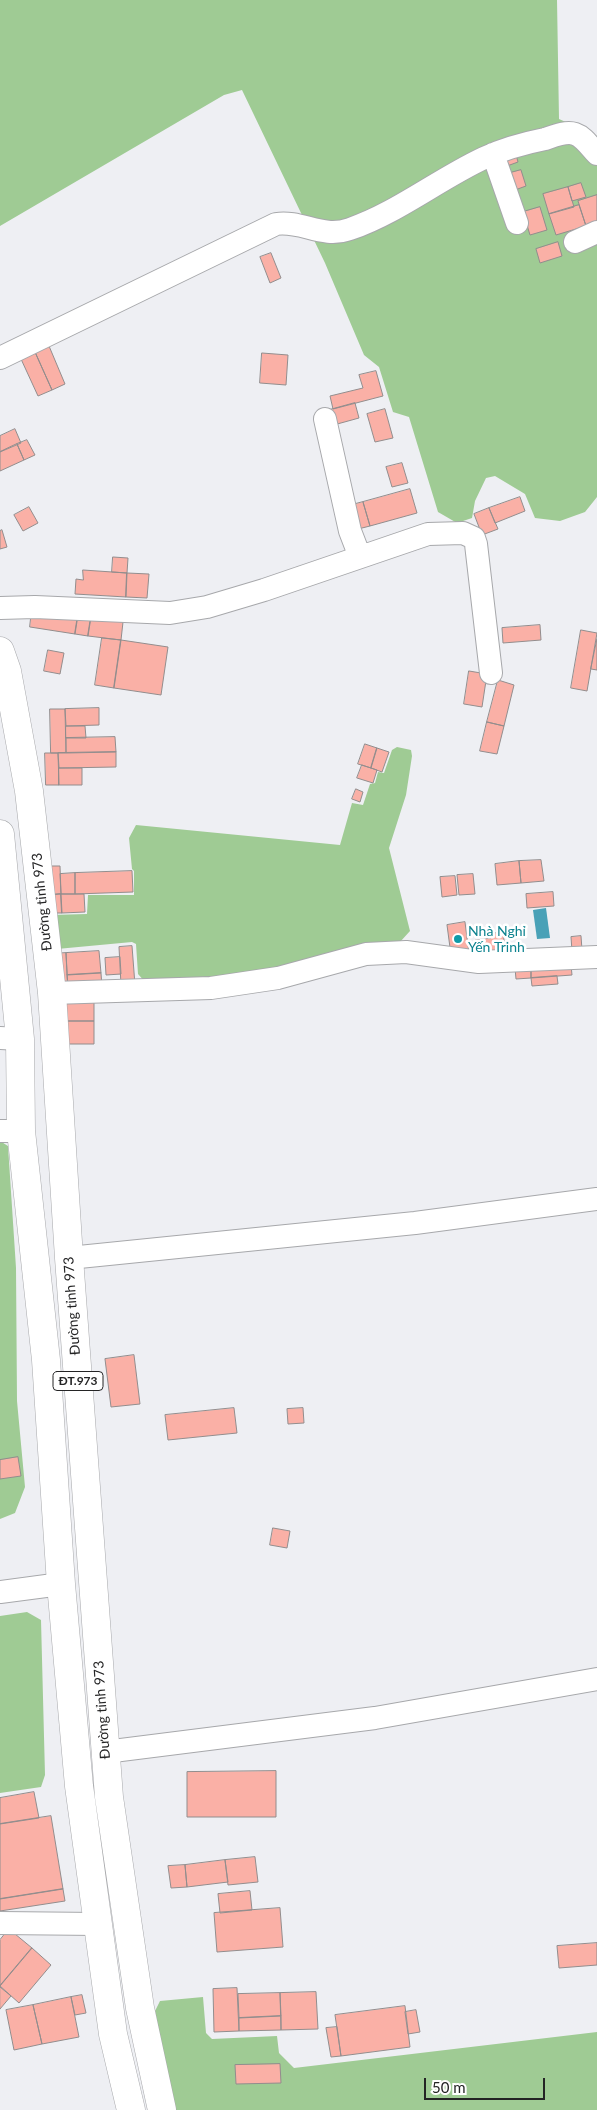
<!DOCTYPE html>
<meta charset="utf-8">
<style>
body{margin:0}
#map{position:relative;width:597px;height:2110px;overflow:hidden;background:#eeeff3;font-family:Lato,sans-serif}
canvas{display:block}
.scale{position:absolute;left:424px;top:2078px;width:121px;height:22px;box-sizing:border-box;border:2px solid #242425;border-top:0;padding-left:6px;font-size:15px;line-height:18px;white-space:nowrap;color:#242425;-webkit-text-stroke:4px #fff;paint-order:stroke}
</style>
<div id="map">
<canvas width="597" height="2110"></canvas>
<div class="scale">50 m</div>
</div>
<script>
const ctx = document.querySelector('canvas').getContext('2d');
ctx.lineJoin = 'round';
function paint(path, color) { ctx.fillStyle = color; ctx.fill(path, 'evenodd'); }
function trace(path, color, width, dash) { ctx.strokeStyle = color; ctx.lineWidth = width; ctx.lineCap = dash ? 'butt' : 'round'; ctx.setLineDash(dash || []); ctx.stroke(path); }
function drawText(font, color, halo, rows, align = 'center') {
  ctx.font = font + ' Lato,sans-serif'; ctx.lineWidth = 5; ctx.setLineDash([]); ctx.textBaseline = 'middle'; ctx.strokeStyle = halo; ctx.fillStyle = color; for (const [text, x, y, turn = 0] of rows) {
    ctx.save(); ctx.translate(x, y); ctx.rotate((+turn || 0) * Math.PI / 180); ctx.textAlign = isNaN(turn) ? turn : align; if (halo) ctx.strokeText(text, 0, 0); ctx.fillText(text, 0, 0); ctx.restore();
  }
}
const forest = new Path2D(`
 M0 0H557L559 119 597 136V497L585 512 560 521 535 518 525 494 495 476 486 478 475 501 472 518 457 523 438 512 409 417 393 412 379 367 364 355 325 263 242 90 224 95 0 226Z
 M397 747 411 750 412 756 406 795 389 848 410 931 400 942 319 960 223 977 146 983 138 974 136 944 132 942 57 949 51 915 87 914 88 895H134V871L132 869 129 838 136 825 340 845 352 803 363 805 370 784 375 783 378 772 384 773 392 750Z
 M0 1141 8 1146 16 1268 17 1401 25 1487 15 1513 0 1519Z
 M27 1612 41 1620 45 1775 41 1787 0 1793V1616Z
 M203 1997 206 2033 212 2039 277 2036 279 2053 294 2068 597 2032V2110H175L155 2011 160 2001Z`);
const water = new Path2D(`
 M546 908 550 938 537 939 533 910Z`);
const building = new Path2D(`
 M515 151 518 162 507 166 504 154Z
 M521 170 526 186 515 190 510 173Z
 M581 183 586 197 572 201 568 187Z
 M568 187 574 207 549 214 543 194Z
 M597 195V226L587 229 578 201Z
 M579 205 586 226 556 235 549 214Z
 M540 207 547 230 530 235 523 212Z
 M558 242 562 256 540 263 536 249Z
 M271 253 281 278 270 283 260 257Z
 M49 346 65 384 52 390 35 352Z
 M35 352 52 390 38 396 21 359Z
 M262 353 288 355 286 385 260 383Z
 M376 371 383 396 333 409 330 396 363 388 359 375Z
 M355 403 359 418 330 426 326 411Z
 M385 409 393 438 375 442 367 414Z
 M15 429 21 443 0 452V436Z
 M27 440 35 455 24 460 17 444Z
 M17 444 24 460 0 471V452Z
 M402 463 408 483 392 487 386 467Z
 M410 489 417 513 370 526 363 502Z
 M520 497 525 511 495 523 489 508Z
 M363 502 370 526 354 530 348 506Z
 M29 507 38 523 23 531 14 515Z
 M489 508 498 529 482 535 474 514Z
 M2 530 7 547 0 549V531Z
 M113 557 128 558 127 573 112 572Z
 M83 570 127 573 126 597 75 594 76 579 83 580Z
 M127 573 149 574 147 598 126 597Z
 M32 609 78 615 75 634 30 627Z
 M78 615 91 617 88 636 75 634Z
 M91 617 123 622 121 640 88 636Z
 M540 625 541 640 503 643 502 628Z
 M581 630 597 633 587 691 571 688Z
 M102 638 121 640 114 688 95 685Z
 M597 639V670L591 669Z
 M121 640 168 647 161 695 114 688Z
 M48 650 64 653 60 674 44 671Z
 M469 671 487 674 482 707 464 704Z
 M498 680 514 685 504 726 487 722Z
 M99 708V725L66 726 65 709Z
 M50 709H65L66 753H51Z
 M487 722 504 726 497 754 480 751Z
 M66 726H85L86 738H66Z
 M115 737 116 752 66 753V738Z
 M365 744 377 748 371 768 358 764Z
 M377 748 389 752 382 772 371 768Z
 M116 752V767L59 768 58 753Z
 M45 753H58L59 785H46Z
 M362 765 377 770 373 783 357 778Z
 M59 768H82V785H59Z
 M356 789 363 792 360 802 352 799Z
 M541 860 544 881 521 883 519 861Z
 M519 861 521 883 497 885 495 864Z
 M47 866H60L61 894 48 895Z
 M132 871 133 892 75 894V873Z
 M75 873V894H61L60 874Z
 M473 874 475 894 459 895 457 875Z
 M455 876 457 895 442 897 440 877Z
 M553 892 554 906 527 908 526 894Z
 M61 894H84L85 912 62 913Z
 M61 894 62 913H48V895Z
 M465 922 469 953 451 955 447 925Z
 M503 932 506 956 478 960 475 940 491 938V934Z
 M581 936 582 950 572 951 571 937Z
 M132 946 135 985H121L119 947Z
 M99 951 101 973 67 975 66 953Z
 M66 953 68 989 54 990 52 954Z
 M120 957 121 974 106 975 105 958Z
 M571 965 572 975 531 978V967Z
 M531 967V978L516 979 515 968Z
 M101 973 102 987 68 989 67 975Z
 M557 976 558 984 532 986 531 978Z
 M94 995V1021H63V996Z
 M63 1021H94V1044H63Z
 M134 1355 140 1404 111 1407 105 1359Z
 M234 1408 237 1433 168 1440 165 1415Z
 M303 1408 304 1423 288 1424 287 1409Z
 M18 1457 21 1476 0 1479V1460Z
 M273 1528 290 1531 287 1548 270 1545Z
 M276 1771V1817H187V1772Z
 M34 1792 39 1818 0 1824V1798Z
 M51 1816 63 1889 0 1899V1824Z
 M255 1857 258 1882 228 1885 225 1860Z
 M225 1860 228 1882 187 1887 185 1865Z
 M185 1865 187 1887 171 1888 168 1866Z
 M63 1889 65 1901 0 1911V1899Z
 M250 1891 252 1910 220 1913 218 1894Z
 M280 1908 283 1947 217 1952 214 1913Z
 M9 1929 32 1948 0 1986V1940Z
 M597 1943V1965L559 1968 557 1946Z
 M32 1948 51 1965 19 2003 0 1986Z
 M0 1987 11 1996 0 2009Z
 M237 1988 239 2031 214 2032 213 1989Z
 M316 1992 318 2029 281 2030 280 1993Z
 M280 1993 281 2016 239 2018 238 1994Z
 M82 1995 86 2013 75 2015 71 1997Z
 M71 1997 79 2037 42 2044 33 2005Z
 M33 2005 42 2044 14 2050 6 2010Z
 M405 2006 410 2047 341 2056 335 2015Z
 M416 2010 420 2032 408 2034 405 2012Z
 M281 2016V2030L239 2031V2018Z
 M337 2027 341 2056 331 2057 326 2028Z
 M280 2064 281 2083 236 2084 235 2065Z`);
const minor = new Path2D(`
 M493 154 517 223
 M575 242 597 232
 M0 358 276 224C302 220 322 239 350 229 397 213 439 179 484 158 503 149 525 143 545 139 554 136 566 131 575 134 584 137 590 147 597 154
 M325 419 350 531 360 557
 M0 608 35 607 170 613 207 607 264 590 428 534 463 533 474 538 476 544 491 673
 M52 993 211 988 278 978 366 954 406 952 479 962 597 957
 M0 1038 20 1039
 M0 1131H21
 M69 1258 415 1223 597 1199
 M0 1592 61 1584
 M105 1752 375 1718 597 1679
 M0 1923 98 1924`);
const major = new Path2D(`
 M0 651 7 671 29 791 52 993 69 1258 109 1797 140 2008 162 2110
 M0 834 20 1039 21 1131 46 1360 61 1584 79 1786 113 2034 131 2110`);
const markers = [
 [458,939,5,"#0f9aa8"]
];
const shields = [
 [78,1381,50]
];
const shieldNames = [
 ["ĐT.973",78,1381]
];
const streetNames = [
 ["Đường tỉnh 973",42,902,-96],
 ["Đường tỉnh 973",72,1306,-94],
 ["Đường tỉnh 973",102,1710,-94]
];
const cultureNames = [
 ["Nhà Nghỉ",468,931],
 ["Yến Trinh",468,947]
];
paint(forest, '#9fcb94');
paint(water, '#49a1b7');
paint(building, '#fab0a6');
trace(building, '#928d8d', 1);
trace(minor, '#a7a8ab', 24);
trace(major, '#a7a8ab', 29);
trace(minor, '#fff', 22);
trace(major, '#fff', 28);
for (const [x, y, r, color] of markers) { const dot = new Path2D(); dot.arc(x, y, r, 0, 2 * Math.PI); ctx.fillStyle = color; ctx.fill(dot); trace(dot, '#fff', 2); }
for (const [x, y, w] of shields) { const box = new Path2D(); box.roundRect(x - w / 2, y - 9.5, w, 19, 4); ctx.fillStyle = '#fff'; ctx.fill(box); trace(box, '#242425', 1); }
drawText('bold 12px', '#242425', null, shieldNames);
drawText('14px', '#242425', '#fff', streetNames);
drawText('14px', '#0d838f', '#fff', cultureNames, 'left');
</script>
